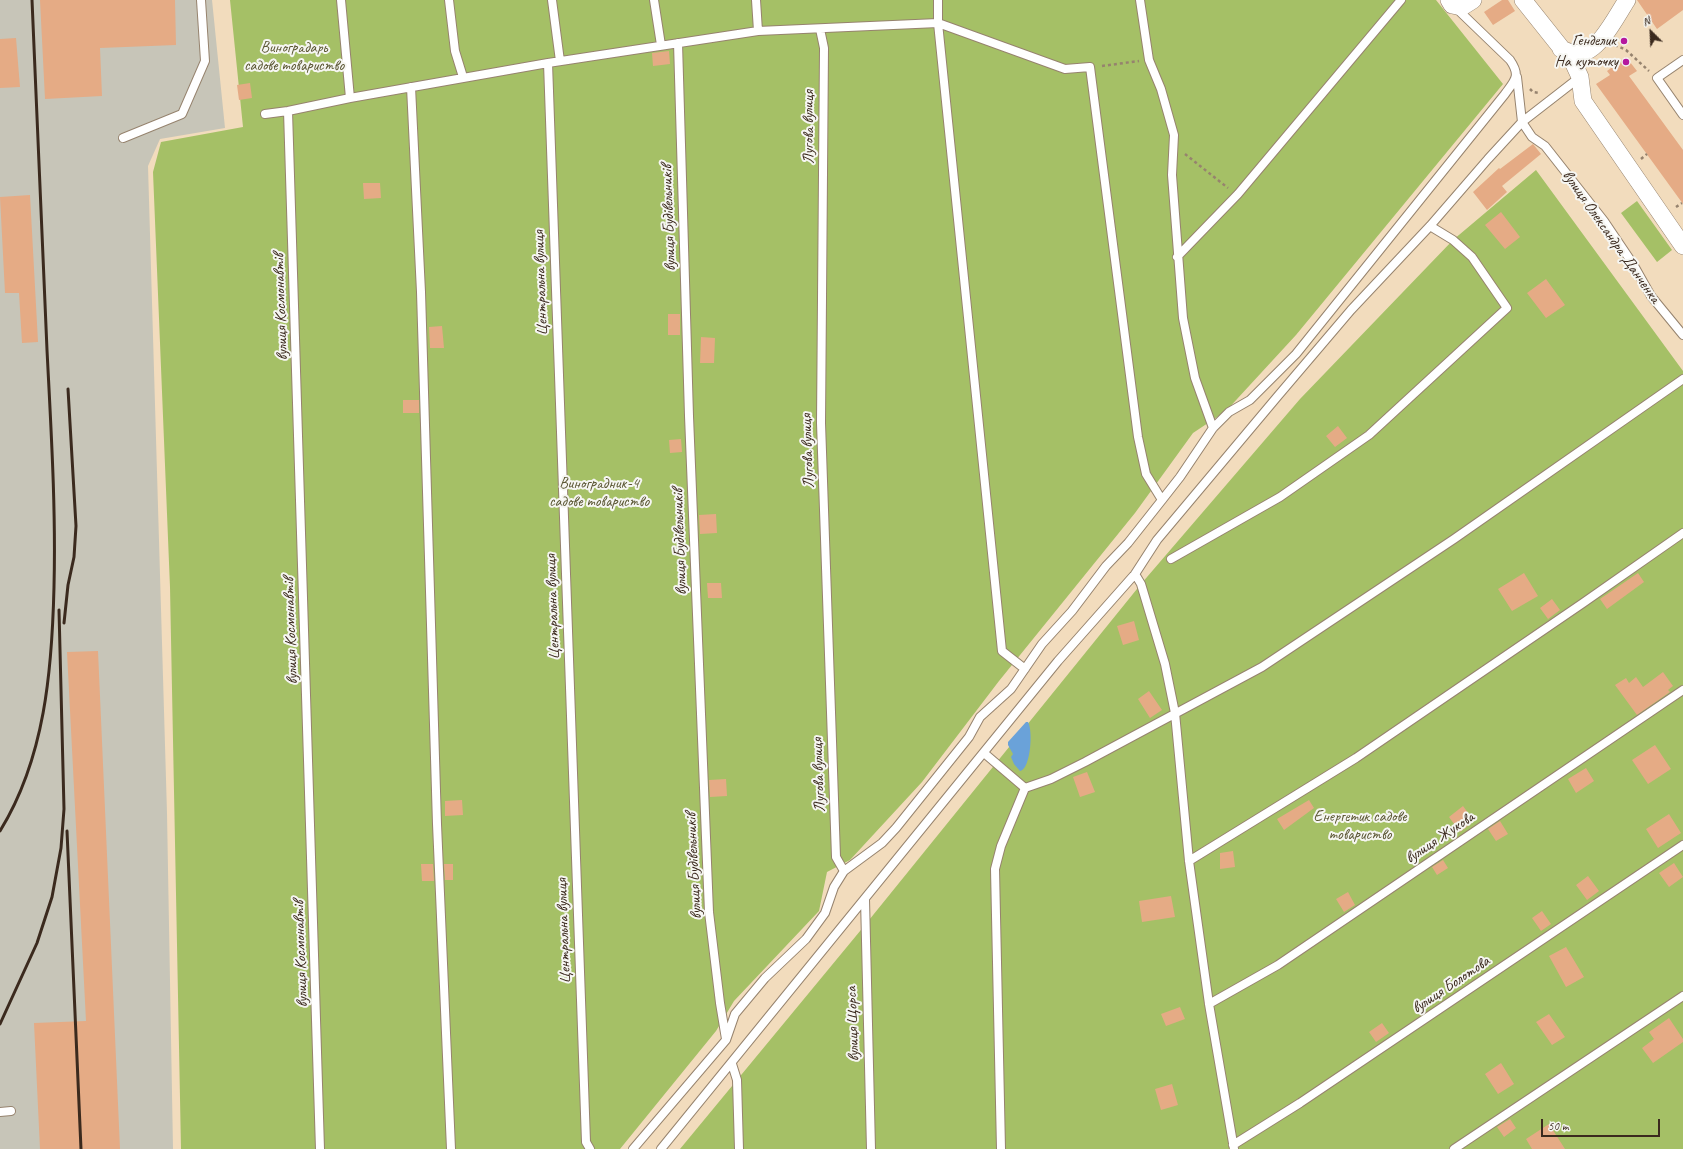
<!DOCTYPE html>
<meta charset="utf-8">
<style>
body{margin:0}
#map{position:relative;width:1683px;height:1149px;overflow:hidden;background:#f2dcbd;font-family:Caveat,sans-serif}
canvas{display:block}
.north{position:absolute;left:1631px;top:12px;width:40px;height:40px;-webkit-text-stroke:3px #f6f6f2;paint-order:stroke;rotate:336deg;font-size:11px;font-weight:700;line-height:16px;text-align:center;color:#3b2a1e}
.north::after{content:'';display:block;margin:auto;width:14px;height:18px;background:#3b2a1e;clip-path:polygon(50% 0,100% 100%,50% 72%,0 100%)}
.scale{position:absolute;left:1541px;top:1119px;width:119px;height:18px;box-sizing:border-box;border:2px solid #3b2a1e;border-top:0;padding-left:5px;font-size:12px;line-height:14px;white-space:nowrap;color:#3b2a1e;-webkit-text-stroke:3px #f6f6f2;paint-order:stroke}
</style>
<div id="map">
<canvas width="1683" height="1149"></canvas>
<div class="north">N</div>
<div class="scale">50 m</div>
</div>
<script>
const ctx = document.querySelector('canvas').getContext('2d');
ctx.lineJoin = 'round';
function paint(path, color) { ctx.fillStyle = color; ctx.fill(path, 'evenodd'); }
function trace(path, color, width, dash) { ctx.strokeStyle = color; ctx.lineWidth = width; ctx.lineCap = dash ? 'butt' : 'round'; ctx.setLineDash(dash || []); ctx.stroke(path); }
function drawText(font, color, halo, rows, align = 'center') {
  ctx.font = font + ' Caveat,sans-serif'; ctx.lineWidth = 4; ctx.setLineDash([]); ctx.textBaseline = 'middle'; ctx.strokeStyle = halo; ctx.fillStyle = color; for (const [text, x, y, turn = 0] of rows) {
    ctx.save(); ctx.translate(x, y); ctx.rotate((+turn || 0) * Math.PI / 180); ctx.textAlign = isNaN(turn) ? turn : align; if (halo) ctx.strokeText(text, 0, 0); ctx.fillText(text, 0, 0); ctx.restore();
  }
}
const industrial = new Path2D(`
 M0 0H212L225 128 160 139 148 166 167 813 173 1149H0Z`);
const green = new Path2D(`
 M230 0H1436L1503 84 1296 335 1226 411 1193 433 1135 513 999 681 922 782 850 860 827 872 819 911 734 1001 716 1031 620 1149H181L170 587 153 172 161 142 243 127Z
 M1536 170 1683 371V1149H680L865 925 1141 584 1300 399 1453 240Z
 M1637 201 1672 250 1657 262 1621 213Z`);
const water = new Path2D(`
 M1026 722H1028C1033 730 1031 769 1020 771L1014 764 1011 757 1013 754 1008 745V742Z`);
const building = new Path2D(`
 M40 0H175L176 45 100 48 102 96 45 99Z
 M1502 0H1508L1515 11 1493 25 1484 12Z
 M1637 0H1683V10L1657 29Z
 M16 38 20 87 0 88V39Z
 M669 51 670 64 653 66 652 53Z
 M1626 57 1637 71 1629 76 1683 150V204L1596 84 1610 75 1607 71Z
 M250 83 252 98 239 100 237 85Z
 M1533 144 1541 154 1502 186 1507 192 1487 210 1473 192 1499 168 1500 169Z
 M363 183H380L381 198 364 199Z
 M30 195 38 342 22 343 19 293H5L0 197Z
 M1501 212 1520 237 1505 249 1485 225Z
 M1546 279 1565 305 1546 318 1527 293Z
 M668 314H680V335H668Z
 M442 326 444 348H430L429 327Z
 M701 337 715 338 714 363H700Z
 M403 400H419V413H403Z
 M1338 426 1347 438 1335 447 1326 436Z
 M681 439 682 452 670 453 669 440Z
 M716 514 717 533 700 534 699 515Z
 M1524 573 1538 596 1512 611 1498 589Z
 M1638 573 1644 582 1607 609 1600 599Z
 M707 583H721L722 598H708Z
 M1552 599 1560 610 1548 619 1540 608Z
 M1134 621 1139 640 1123 645 1117 626Z
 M98 651 120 1149H40L34 1023 86 1021 67 652Z
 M1663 672 1673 686 1668 690 1670 692 1637 715 1615 685 1626 678 1629 683 1636 677 1643 687Z
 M1149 691 1162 710 1150 718 1138 699Z
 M1655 745 1671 769 1648 784 1632 760Z
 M1586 768 1594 781 1576 793 1568 779Z
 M1087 772 1095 792 1080 797 1073 777Z
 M726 779 727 796 710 797 709 780Z
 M462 800 463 815 445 816V801Z
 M1309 800 1314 808 1284 830 1277 819Z
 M1463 806 1474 821 1460 832 1449 817Z
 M1669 814 1681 833 1658 848 1646 829Z
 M1500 821 1508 834 1496 841 1488 829Z
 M1233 851 1235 867 1220 869V853Z
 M1443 860 1448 868 1437 875 1432 867Z
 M1674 863 1683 877 1669 887 1659 873Z
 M421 864H433L434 881H422Z
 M444 864H453V880H445Z
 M1588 876 1599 891 1587 900 1576 885Z
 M1348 892 1355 905 1344 912 1336 899Z
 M1171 896 1175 917 1142 922 1139 901Z
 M1542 911 1551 924 1541 931 1532 918Z
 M1566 947 1584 977 1566 987 1549 956Z
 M1180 1007 1185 1019 1166 1026 1161 1014Z
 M1549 1014 1565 1037 1552 1045 1536 1022Z
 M1669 1018 1683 1039V1042L1653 1063 1642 1048 1654 1039 1649 1032Z
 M1382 1023 1389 1033 1376 1042 1369 1032Z
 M1501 1063 1514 1084 1498 1094 1485 1074Z
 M1172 1084 1178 1105 1161 1110 1155 1089Z
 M1510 1119 1516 1128 1504 1137 1497 1127Z
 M1549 1124 1565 1149H1532L1526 1139Z`);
const path = new Path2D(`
 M1615 45 1626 50 1649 71
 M1102 66 1139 61
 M1530 89 1533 92 1540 93
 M1185 154 1228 188
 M1641 159 1647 154
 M1676 207 1682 203`);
const service = new Path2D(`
 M341 0 350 98
 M449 0 455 51 463 77
 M552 0 560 61
 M654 0 661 45
 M756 0 758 31
 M938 0V23L1002 651 1025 669
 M1140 0 1149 60 1161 89 1174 135 1172 175 1183 318 1195 378 1213 428
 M820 29 824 48 821 423 836 857 844 871
 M678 43 689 416 709 912 720 1003 726 1039
 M1683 60 1657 78 1683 115
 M548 63 586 1142 590 1149
 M1517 77 1522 122 1532 137 1545 146 1604 221 1633 264 1651 296 1683 335
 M411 87 421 292 437 824 451 1149
 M288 111 320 1149
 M265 114 288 111 350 98 548 63 758 31 938 23 1065 69 1090 67 1138 437 1146 474 1162 500
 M123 138 182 114 205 61 201 0
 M1177 257 1238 194 1401 0
 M1171 559 1280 497 1369 435 1507 308 1472 257 1453 240 1430 226
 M1135 574 1141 584 1165 664 1175 713 1189 861 1209 1004 1234 1149
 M984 753 1025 788 1001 846 995 869 1001 1149
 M1025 788 1051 779 1085 762 1262 667 1454 539 1683 379
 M1189 861 1356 758 1583 603 1683 533
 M865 899 871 1149
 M1209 1004 1278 965 1683 690
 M732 1064 737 1080 739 1149
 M0 1112 11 1111
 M1233 1145 1300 1103 1683 845
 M633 1149 726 1040 735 1014 765 978 806 939 825 913 834 887 844 871 882 843 896 828 969 737 980 717 1011 689 1042 644 1072 611 1106 566 1128 543 1162 500 1180 477 1213 428 1229 412 1250 400 1296 354 1505 94C1515 80 1521 76 1510 60L1456 8
 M661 1149 1058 661 1135 574 1157 540 1277 397 1351 310 1430 226 1488 159 1522 122 1580 77
 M1454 1149 1683 996`);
const minor = new Path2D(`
 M1449 0 1452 5 1462 7 1473 0
 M1523 0 1574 64 1580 77 1583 101 1683 246
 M1561 49C1568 52 1573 54 1580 53 1599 52 1617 15 1627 0`);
const rail = new Path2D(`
 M64 623 68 585 74 557 76 526 68 389
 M0 831C45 758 52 670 54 587 56 508 51 429 47 350 42 233 37 117 32 0
 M67 831 81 1149
 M0 1024 37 943 52 897 61 848 64 809 59 610`);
const markers = [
 [1624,41,4,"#b5179e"],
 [1626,62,4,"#b5179e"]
];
const poiNames = [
 ["Генделик",1616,41],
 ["На куточку",1618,62]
];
const parkNames = [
 ["Виноградарь",294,48],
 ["садове товариство",294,66],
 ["Виноградник-4",599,484],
 ["садове товариство",599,502],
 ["Енергетик садове",1360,817],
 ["товариство",1360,835]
];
const streetNames = [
 ["Лугова вулиця",809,127,-90],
 ["вулиця Будівельників",669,218,-92],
 ["вулиця Олександра Данченка",1611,237,55],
 ["Центральна вулиця",541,283,-92],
 ["вулиця Космонавтів",281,307,-92],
 ["Лугова вулиця",808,451,-92],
 ["вулиця Будівельників",680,542,-92],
 ["Центральна вулиця",553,607,-92],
 ["вулиця Космонавтів",291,631,-92],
 ["Лугова вулиця",819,775,-92],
 ["вулиця Жукова",1440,838,-34],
 ["вулиця Будівельників",694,866,-93],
 ["Центральна вулиця",564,931,-92],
 ["вулиця Космонавтів",301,954,-92],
 ["вулиця Болотова",1451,985,-34],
 ["вулиця Щорса",853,1024,-92]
];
paint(industrial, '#c7c5b8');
paint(green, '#a5c066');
paint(water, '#6aa2d9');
paint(building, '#e5ab85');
trace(service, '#96836e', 10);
trace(minor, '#96836e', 18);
trace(path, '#96836e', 2.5, [3, 3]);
trace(service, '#fff', 8);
trace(minor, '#fff', 17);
trace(rail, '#3b2a1e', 3);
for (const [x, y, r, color] of markers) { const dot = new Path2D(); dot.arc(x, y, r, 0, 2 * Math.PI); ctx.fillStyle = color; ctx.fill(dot); trace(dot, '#f6f6f2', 1.5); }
drawText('16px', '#3b2a1e', '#f6f6f2', poiNames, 'right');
drawText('16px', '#5b5734', '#f6f6f2', parkNames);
drawText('16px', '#3b2a1e', '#f6f6f2', streetNames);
</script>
